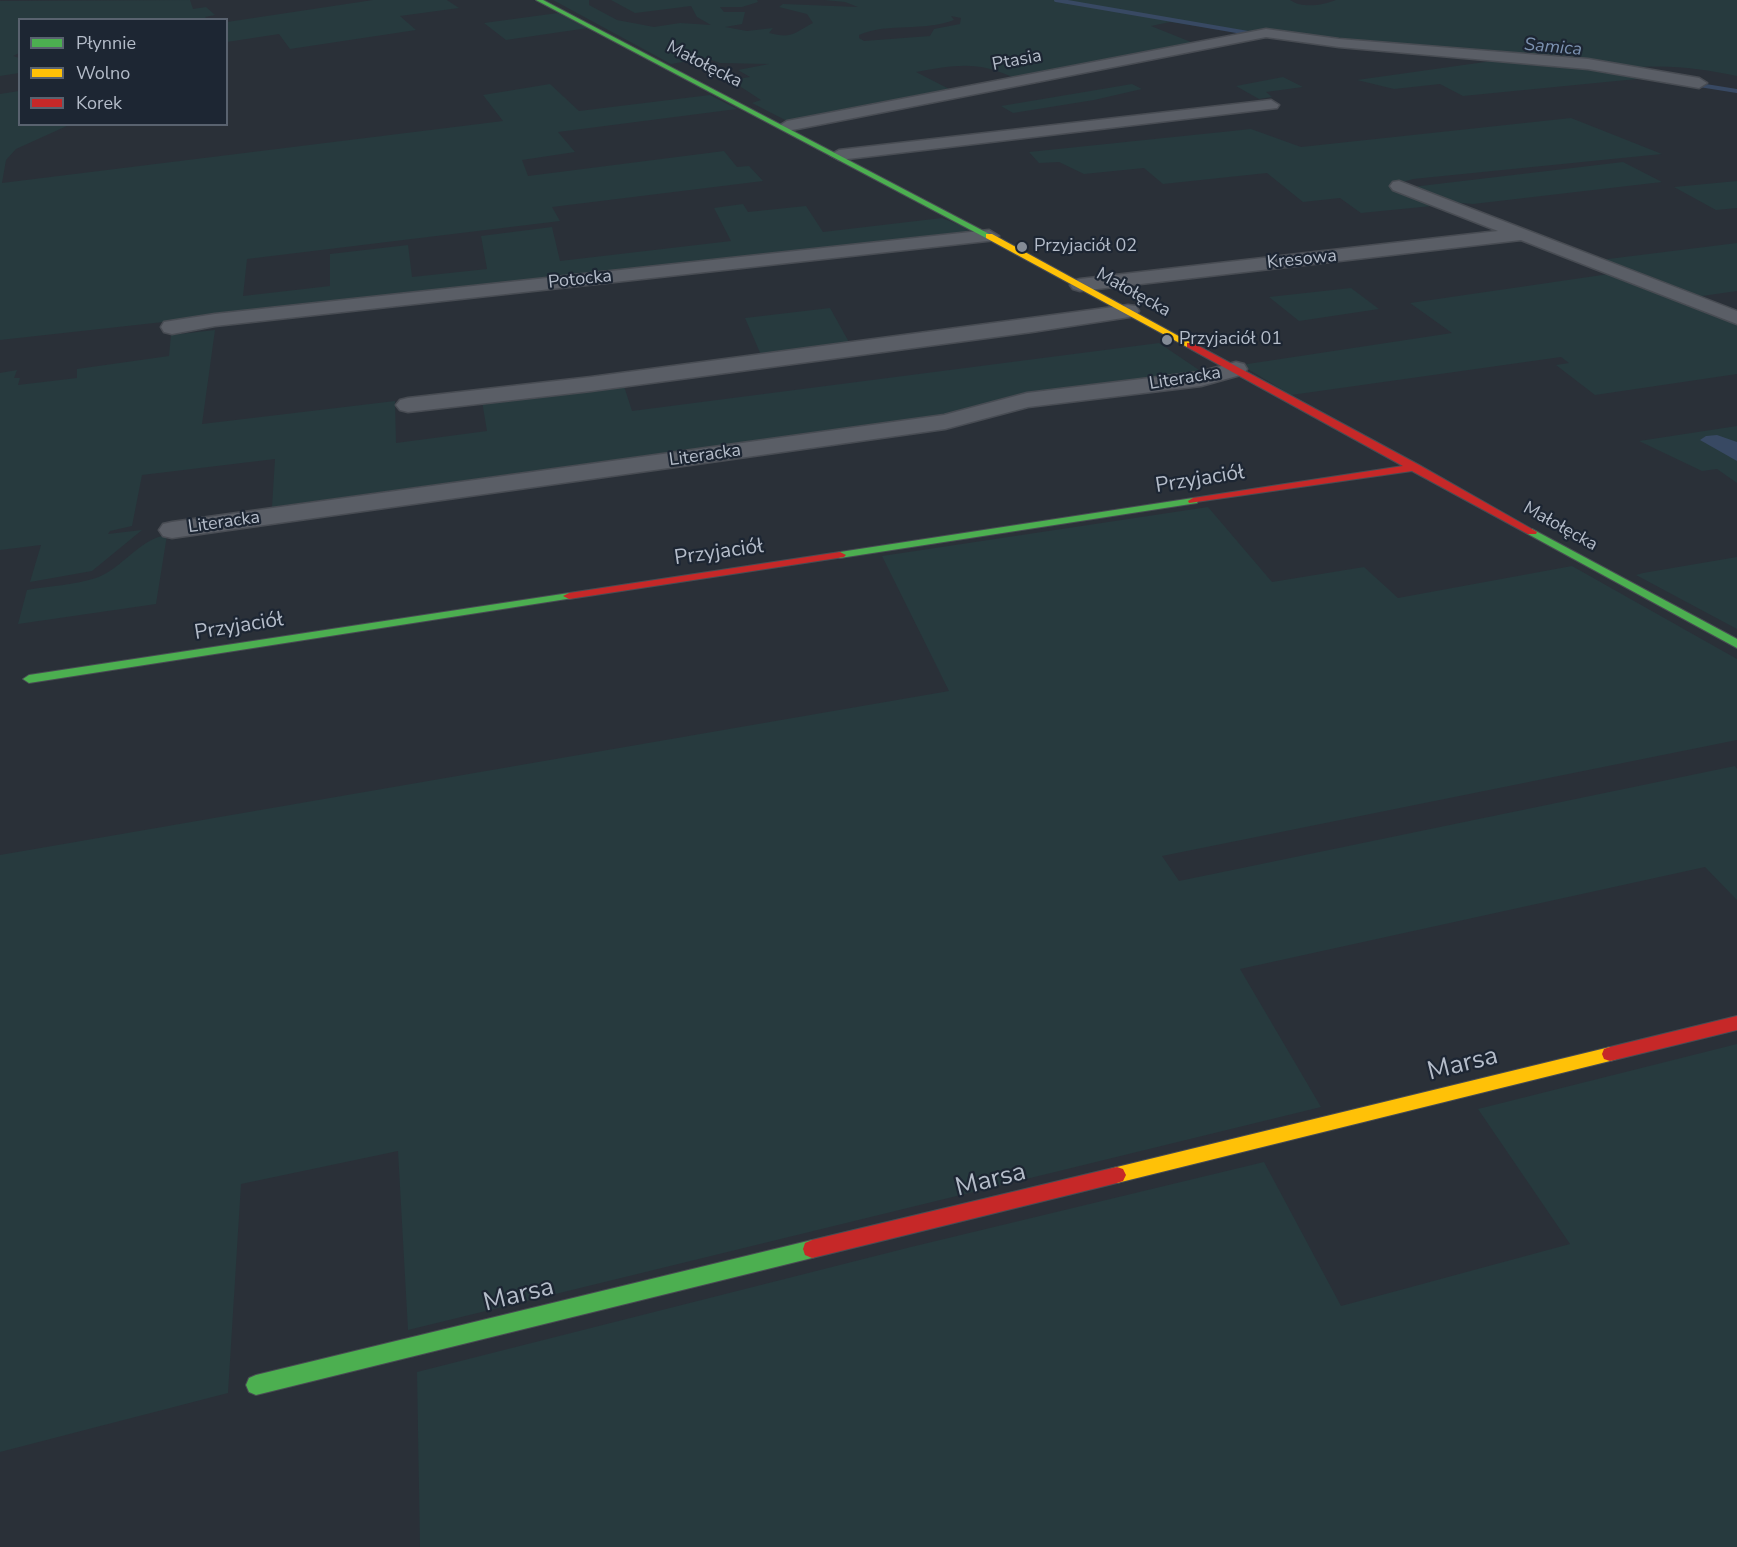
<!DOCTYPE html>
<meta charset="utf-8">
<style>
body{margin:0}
#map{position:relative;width:1737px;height:1547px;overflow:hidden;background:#2a3038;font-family:"Nunito Sans",sans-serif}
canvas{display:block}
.legend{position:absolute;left:18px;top:18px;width:210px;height:108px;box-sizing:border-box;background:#1d2633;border:2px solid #59626f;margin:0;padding:8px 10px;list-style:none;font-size:18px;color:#b4bcc9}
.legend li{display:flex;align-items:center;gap:12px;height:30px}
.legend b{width:30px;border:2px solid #59626f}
</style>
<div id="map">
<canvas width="1737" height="1547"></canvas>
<ul class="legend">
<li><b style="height:8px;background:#4caf50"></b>Płynnie</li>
<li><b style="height:8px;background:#ffc107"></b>Wolno</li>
<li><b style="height:8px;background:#c62828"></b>Korek</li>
</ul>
</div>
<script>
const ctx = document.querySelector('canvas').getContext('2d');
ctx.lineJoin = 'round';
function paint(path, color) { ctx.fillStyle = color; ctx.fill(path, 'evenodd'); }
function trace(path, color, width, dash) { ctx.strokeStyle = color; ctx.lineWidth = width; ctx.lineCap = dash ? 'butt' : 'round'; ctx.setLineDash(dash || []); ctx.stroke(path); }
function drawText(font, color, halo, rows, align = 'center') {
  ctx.font = font + ' "Nunito Sans",sans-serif'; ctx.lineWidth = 4.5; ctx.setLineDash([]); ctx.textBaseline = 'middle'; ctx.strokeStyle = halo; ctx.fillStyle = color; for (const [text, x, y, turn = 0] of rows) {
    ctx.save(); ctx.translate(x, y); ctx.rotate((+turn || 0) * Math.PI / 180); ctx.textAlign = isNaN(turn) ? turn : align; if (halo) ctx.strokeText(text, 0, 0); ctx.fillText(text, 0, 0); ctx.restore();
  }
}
const green = new Path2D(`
 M190 0 193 9 206 7 215 15 205 17 208 20H20L19 53 13 56 19 58V73L0 76V1Z
 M373 0H447L459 8 400 16 416 30 290 49 279 34 227 42V22Z
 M553 0H589V5L617 20 654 27 680 23 711 25 697 17 691 6 635 13 611 0H757L758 2 742 7H720L724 12H745L742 24 725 27 747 31 773 28 769 33C792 39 794 33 813 23L807 14 779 7 783 4 858 7 845 2 824 0H1290C1303 9 1323 5 1336 0H1737V76C1702 69 1668 64 1632 68L1250 34 1170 22 1151 26 1196 44 1016 79C978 60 956 65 916 72L953 91 789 122 752 103 761 100 741 87 738 79 750 77 738 70 769 64 720 63 706 58 671 64ZM951 16 961 18 960 24 934 29 930 36 864 41 859 38V35C890 22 923 32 954 20Z
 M558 13 588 28 506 40 484 23Z
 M1423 51 1599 66 1647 78 1463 96 1440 84 1394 89 1357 80 1492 61 1423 55Z
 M1283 77 1303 87 1266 92 1272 97 1259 99 1236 86Z
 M550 84 579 111 710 95 737 109 558 132 575 152 522 160 528 176 724 151 737 167 749 166 763 181 552 207 560 221 247 259 243 296 330 286V254L408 245 412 277 487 269 481 236 552 227 560 261 731 241 714 208 743 204 748 212 806 206 823 232 942 218 962 226 971 233 0 340V94L19 91 20 124 69 125 16 149 6 160 2 183 503 121 483 95Z
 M1132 84 1142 89 1094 100 1013 113 1001 106Z
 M1571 118 1662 154 1413 179 1393 185 1442 205 1361 213 1340 198 1303 202 1267 173 1163 184 1144 168 1084 174 1059 162 1039 163 1029 152 1251 129 1301 147Z
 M1623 162 1662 182 1473 204 1451 202 1412 187Z
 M1737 181V208L1716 210 1674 187Z
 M1737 243V291L1695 297 1600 260Z
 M1616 273 1737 320V374L1595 395 1556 365 1569 363 1561 357 1291 395 1241 365 1452 333 1410 303Z
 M1351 288 1379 309 1299 321 1269 297Z
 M830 308 850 344 761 355 745 318Z
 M215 330 202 424 395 401 396 443 487 431 482 401 623 383 632 411 1159 343 1202 372 977 410 272 507 275 459 142 475 132 526 110 531 108 534 142 530 92 571 30 582 41 545 0 550V373L17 370 14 378H20L18 385 77 378V369L169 356 171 335Z
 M1737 426V483L1717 469 1702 471 1639 441Z
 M1208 507 1272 582 1364 567 1398 598 1572 566 1737 659V740L1162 856 1179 881 1735 766 1737 769V900L1705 867 1240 969 1321 1107 408 1330 398 1151 241 1184 228 1393 0 1452V855L949 691 882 556Z
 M167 535 156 604 18 624 27 590C49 586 75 585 96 578 123 568 139 539 167 535Z
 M1737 557V629L1636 575 1643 573Z
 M1737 1044V1547H420L417 1372 911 1247 1264 1162 1341 1306 1570 1244 1478 1109Z`);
const water = new Path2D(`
 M1717 435 1737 442V461L1700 440 1706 436Z`);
const stream = new Path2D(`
 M1056 0 1254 34
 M1693 84 1737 91`);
const street = new Path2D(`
 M1266 29 1339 39 1588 59 1699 78 1707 83 1699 88 1588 69 1339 47 1266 37 787 131 779 126 787 121Z
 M1271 100 1279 105 1277 108 839 160 830 155 839 150Z
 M1399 181 1737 311V324L1521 240 1080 291 1073 289 1070 285 1073 281 1080 279 1498 231 1393 190 1390 186 1393 182Z
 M989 230 999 236 996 240 215 326 172 334 164 332 161 327 164 322 215 314Z
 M1128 305 1136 306 1139 311 1136 316 1032 332 591 391 408 412 400 410 396 405 400 400 408 398 591 377Z
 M1236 362 1244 364 1247 369 1244 374 1201 386 1028 407 945 429 172 538 163 536 159 530 163 524 172 522 944 415 1027 393 1199 372Z`);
const fast = new Path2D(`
 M536 0H543L993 236 986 238Z
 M1193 498 1198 501 1197 503 840 558 834 555 840 552Z
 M1532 529 1737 639V648L1528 534V530Z
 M569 593 573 594 575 596 573 598 29 683 23 679 29 675Z
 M812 1240 819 1243 821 1249 819 1255 812 1258 256 1395 249 1392 246 1385 249 1378 256 1375Z`);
const slow = new Path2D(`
 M986 234H992L1195 345 1187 347 986 238Z
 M1610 1047 1616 1049 1618 1054 1616 1059 1610 1061 1117 1183 1111 1181 1108 1175 1111 1169 1117 1167Z`);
const jam = new Path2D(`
 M1187 343H1193L1419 465 1537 532 1536 534H1528L1412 471 1189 503 1188 501 1193 498 1403 466 1187 347Z
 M840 552 846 555 844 557 569 599 563 596 569 593Z
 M1737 1016V1030L1610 1061 1604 1059 1602 1054 1604 1049 1610 1047Z
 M1117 1167 1123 1169 1126 1175 1123 1181 1117 1183 812 1258 805 1255 803 1249 805 1243 812 1240Z`);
const markers = [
 [1022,247,6,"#848b96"],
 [1167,340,6,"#848b96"]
];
const farWaternames = [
 ["Samica",1553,48,5]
];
const farStreetnames = [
 ["Ptasia",1017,61,-11],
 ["Małołęcka",704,65,27],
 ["Kresowa",1302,260,-6],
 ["Potocka",580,280,-6],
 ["Małołęcka",1133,293,29],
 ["Literacka",1185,379,-9],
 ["Literacka",705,456,-8],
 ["Literacka",224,523,-8],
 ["Małołęcka",1560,527,29]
];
const farPoinames = [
 ["Przyjaciół 02",1034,247],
 ["Przyjaciół 01",1179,340]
];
const streetNames = [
 ["Przyjaciół",1200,480,-9],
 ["Przyjaciół",719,553,-8],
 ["Przyjaciół",239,627,-9]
];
const nearStreetnames = [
 ["Marsa",1463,1065,-14],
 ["Marsa",991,1181,-14],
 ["Marsa",519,1296,-14]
];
paint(green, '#273a3e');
paint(water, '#384963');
trace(stream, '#384963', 4);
trace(street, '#484c53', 3);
trace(fast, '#484c53', 2);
trace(slow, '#484c53', 2);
trace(jam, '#484c53', 2);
paint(street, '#5a5e66');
paint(fast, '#4caf50');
paint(slow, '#ffc107');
paint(jam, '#c62828');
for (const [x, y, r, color] of markers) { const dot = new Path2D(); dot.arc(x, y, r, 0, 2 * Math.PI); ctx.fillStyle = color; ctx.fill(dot); trace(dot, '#1d2633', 2); }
drawText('italic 18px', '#7c92b1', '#1d2633', farWaternames);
drawText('18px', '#b4bcc9', '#1d2633', farStreetnames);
drawText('18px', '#b4bcc9', '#1d2633', farPoinames, 'left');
drawText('21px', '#b4bcc9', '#1d2633', streetNames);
drawText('26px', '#b4bcc9', '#1d2633', nearStreetnames);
</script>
